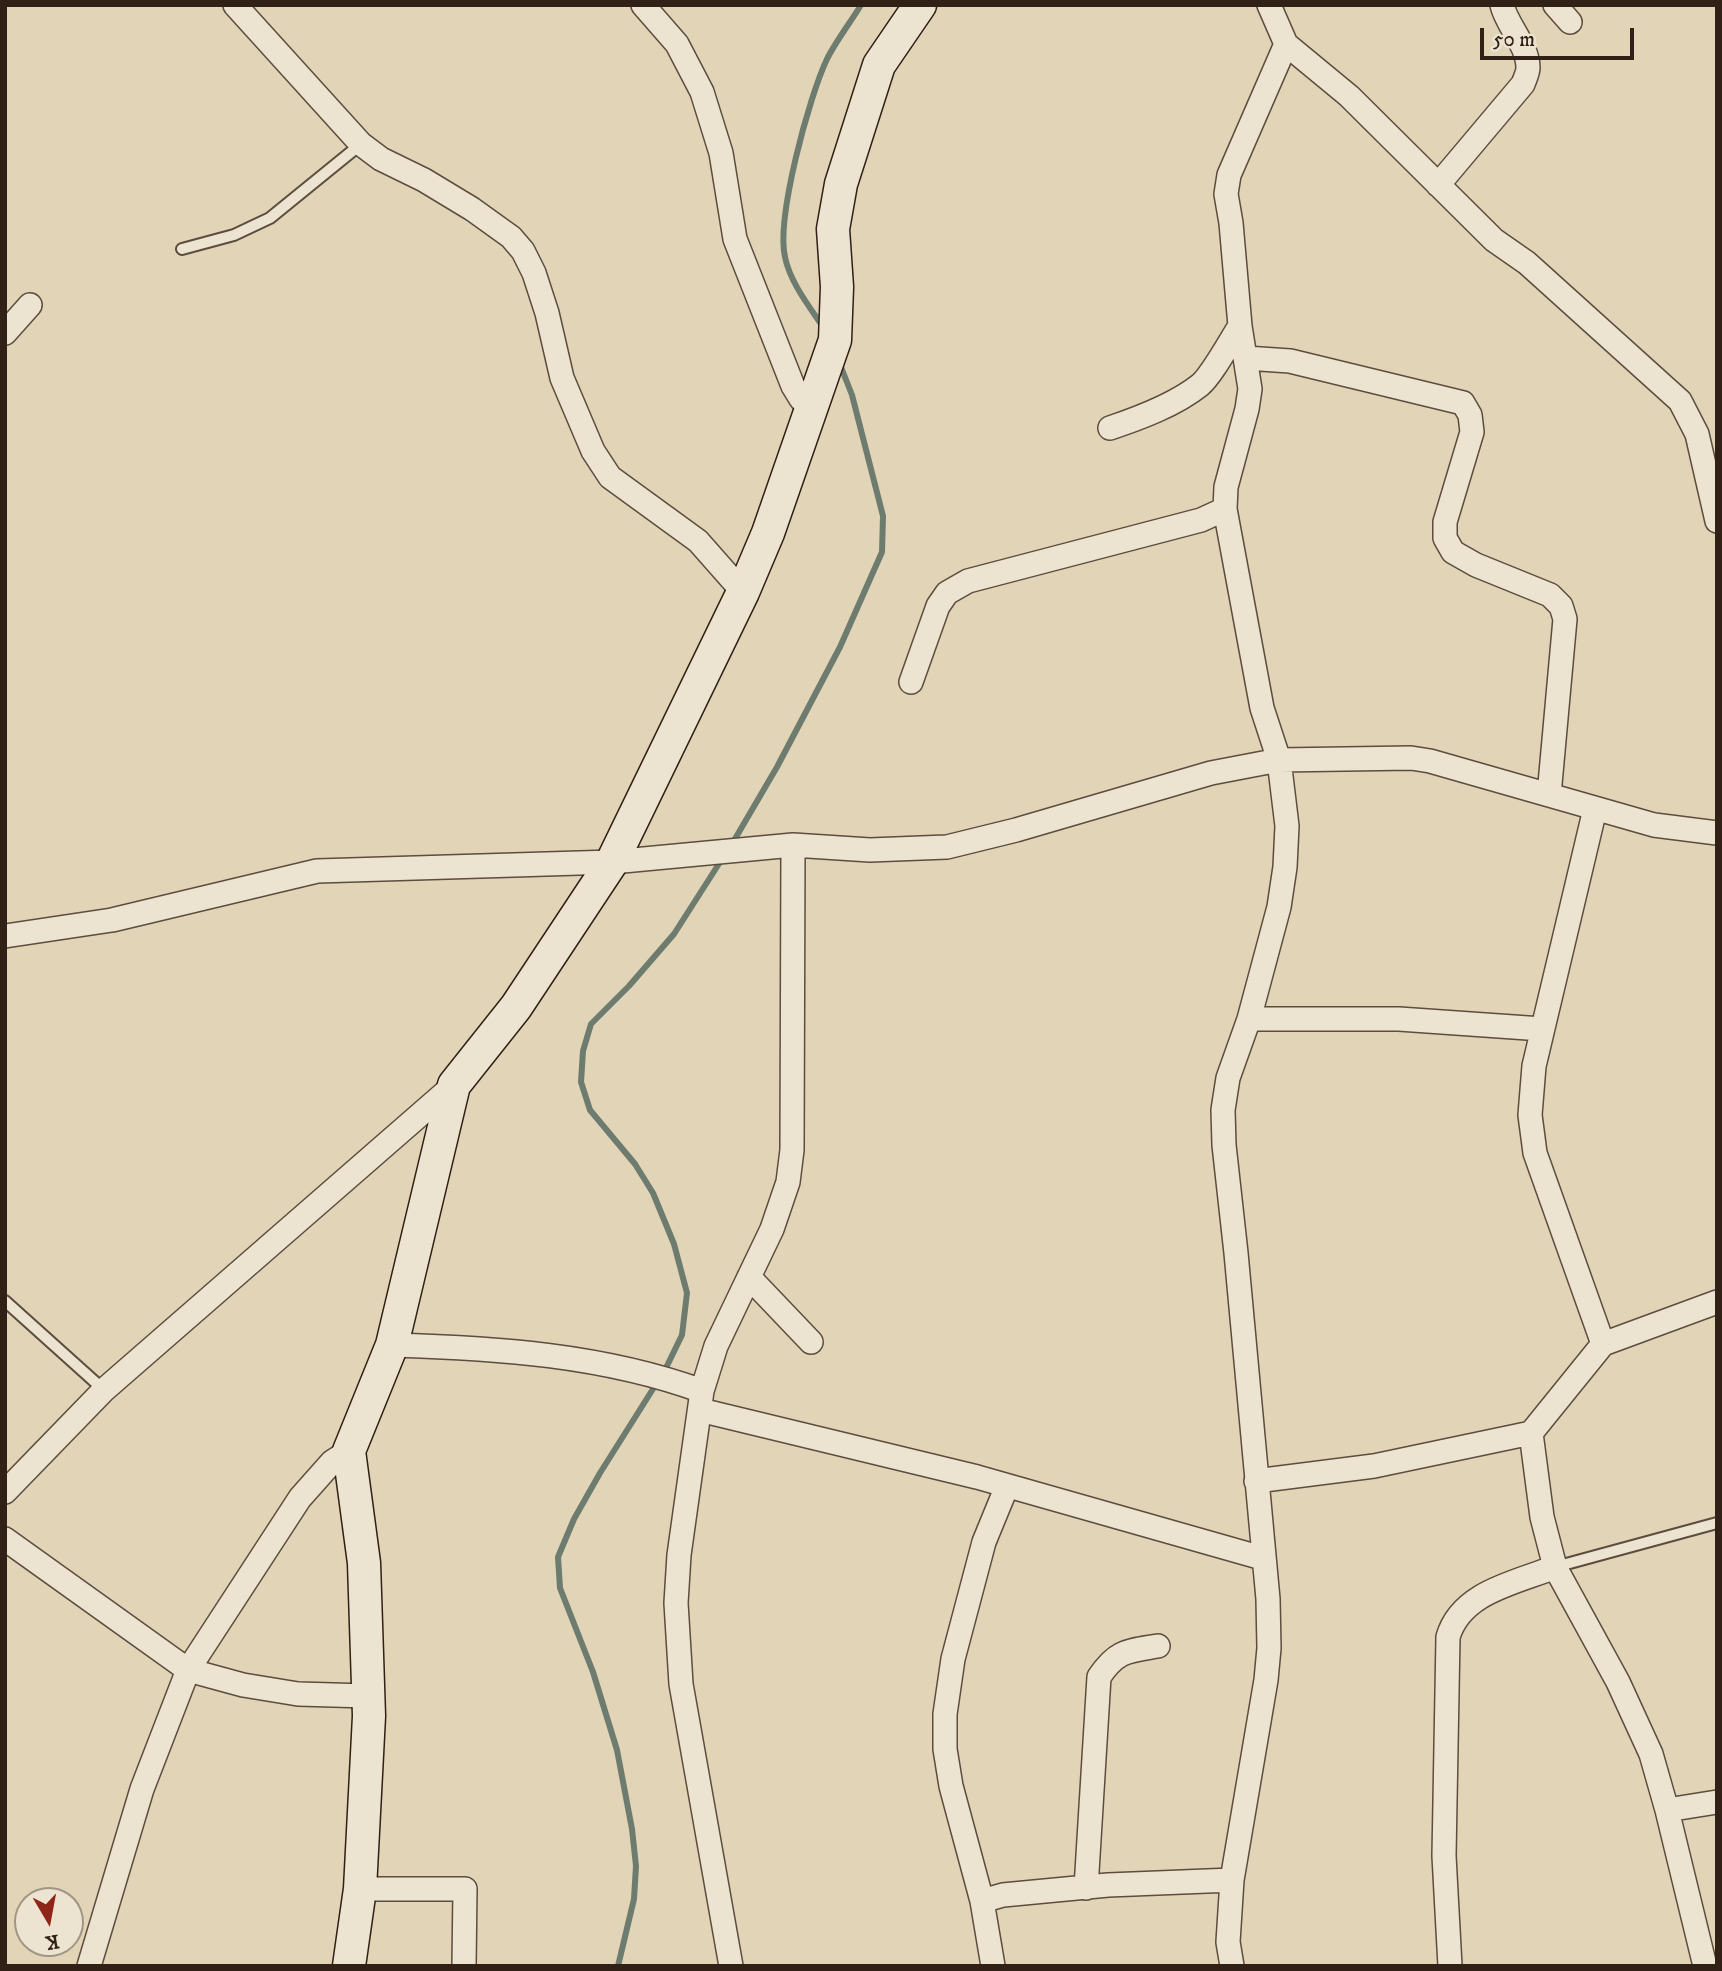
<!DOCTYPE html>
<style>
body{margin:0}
#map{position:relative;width:1722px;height:1971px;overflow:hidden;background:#e1d4b7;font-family:"IM FELL DW Pica",serif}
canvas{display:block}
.frame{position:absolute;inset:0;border:7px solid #302015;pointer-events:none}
.north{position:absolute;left:14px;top:1887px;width:70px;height:70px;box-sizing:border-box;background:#ece3d0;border:2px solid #a19585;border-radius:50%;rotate:170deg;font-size:19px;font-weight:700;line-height:28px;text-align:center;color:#302015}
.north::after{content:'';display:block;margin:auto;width:24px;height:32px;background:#8f2418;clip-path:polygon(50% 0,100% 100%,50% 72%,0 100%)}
.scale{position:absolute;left:1480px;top:28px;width:154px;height:32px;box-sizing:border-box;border:4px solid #302015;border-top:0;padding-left:9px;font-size:21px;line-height:24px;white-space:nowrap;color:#302015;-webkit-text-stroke:5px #ece3d0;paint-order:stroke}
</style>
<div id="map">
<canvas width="1722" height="1971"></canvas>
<div class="frame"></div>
<div class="north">K</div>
<div class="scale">50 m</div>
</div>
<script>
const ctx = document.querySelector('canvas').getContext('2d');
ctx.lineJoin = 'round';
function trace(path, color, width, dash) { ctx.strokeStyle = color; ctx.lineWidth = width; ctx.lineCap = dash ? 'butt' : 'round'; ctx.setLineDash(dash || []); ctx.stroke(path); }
const stream = new Path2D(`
 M823 327C809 306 790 282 785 257 776 218 809 97 827 59 836 41 850 23 861 5
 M732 844 777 767 840 647 882 552 883 516 852 395 839 362
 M664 1372 682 1335 687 1293 674 1244 653 1193 635 1164 590 1110 581 1082 583 1051 591 1024 629 986 674 934 722 859
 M618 1966 634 1899 636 1866 632 1829 617 1750 593 1672 560 1588 558 1557 574 1519 600 1473 658 1381`);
const lane = new Path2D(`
 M182 249 234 235 270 218 361 144
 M5 1301 104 1390
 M1555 1567 1717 1523`);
const street = new Path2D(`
 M235 5 361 144 381 159 424 180 472 209 511 237 523 251 534 273 547 313 562 378 593 451 610 477 698 541 743 592
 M643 5 677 44 702 92 721 153 735 239 793 386 801 399 812 407
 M1269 5 1286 44 1349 96 1494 240 1527 263 1680 401 1697 434 1717 521
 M1555 5 1570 22
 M1438 185 1523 84C1525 79 1528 72 1528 68 1528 45 1507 26 1502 5
 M5 333 30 305
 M1246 358 1290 361 1463 403 1470 415 1472 432 1445 522V538L1453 552 1476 565 1550 595 1561 606 1565 619 1549 795
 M1110 428C1140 418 1175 405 1200 385 1212 375 1230 341 1240 326
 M911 682 938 606 947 593 968 581 1201 520 1225 509
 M1595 809 1534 1066 1530 1115 1535 1153 1603 1344
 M5 936 112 920 317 871 612 862 793 845 870 850 947 847 1016 830 1211 773 1279 760 1411 758 1430 761 1654 825 1717 833
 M1249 1019H1399L1542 1029
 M749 1277 811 1342
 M392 1345C497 1348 603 1355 702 1391
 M700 1410 977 1477 1262 1558
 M1531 1433 1542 1517 1555 1567 1618 1682 1651 1754 1667 1810 1705 1966
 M1256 1481 1374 1466 1531 1433 1603 1344 1717 1302
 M5 1492 104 1390 454 1085
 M5 1539 188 1670 243 1685 298 1694 368 1696
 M1667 1810 1717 1802
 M1086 1888 1099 1677C1117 1650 1128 1651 1158 1646
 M360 1889H465L464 1966
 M982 1901 1003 1895 1108 1885 1232 1880
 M89 1966 142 1789 188 1670 300 1498 332 1462 349 1451
 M731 1966 681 1684 676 1603 679 1555 702 1391 716 1346 772 1229 788 1182 792 1150 793 845
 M993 1966 982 1901 951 1786 945 1749V1714L953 1659 984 1542 1007 1486
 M1232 1966 1228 1942 1232 1880 1266 1680 1269 1648 1268 1599 1236 1253 1224 1145 1223 1110 1228 1078 1249 1019 1279 907 1285 867 1287 826 1279 760 1262 708 1225 509 1226 487 1247 409 1250 389 1240 326 1231 223 1226 194 1229 175 1286 44
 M1450 1966 1444 1856 1448 1637C1461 1592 1515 1583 1555 1567`);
const secondary = new Path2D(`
 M349 1966 360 1889 369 1716 364 1563 349 1451 392 1345 454 1085 516 1007 612 862 743 592 768 533 835 340 837 287 833 229 841 184 879 65 920 5`);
trace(stream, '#6d7c6e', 6);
trace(lane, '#5c4d3e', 14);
trace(street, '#5c4d3e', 26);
trace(secondary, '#302015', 35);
trace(lane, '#ece3d0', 10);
trace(street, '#ece3d0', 23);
trace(secondary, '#ece3d0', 32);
</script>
